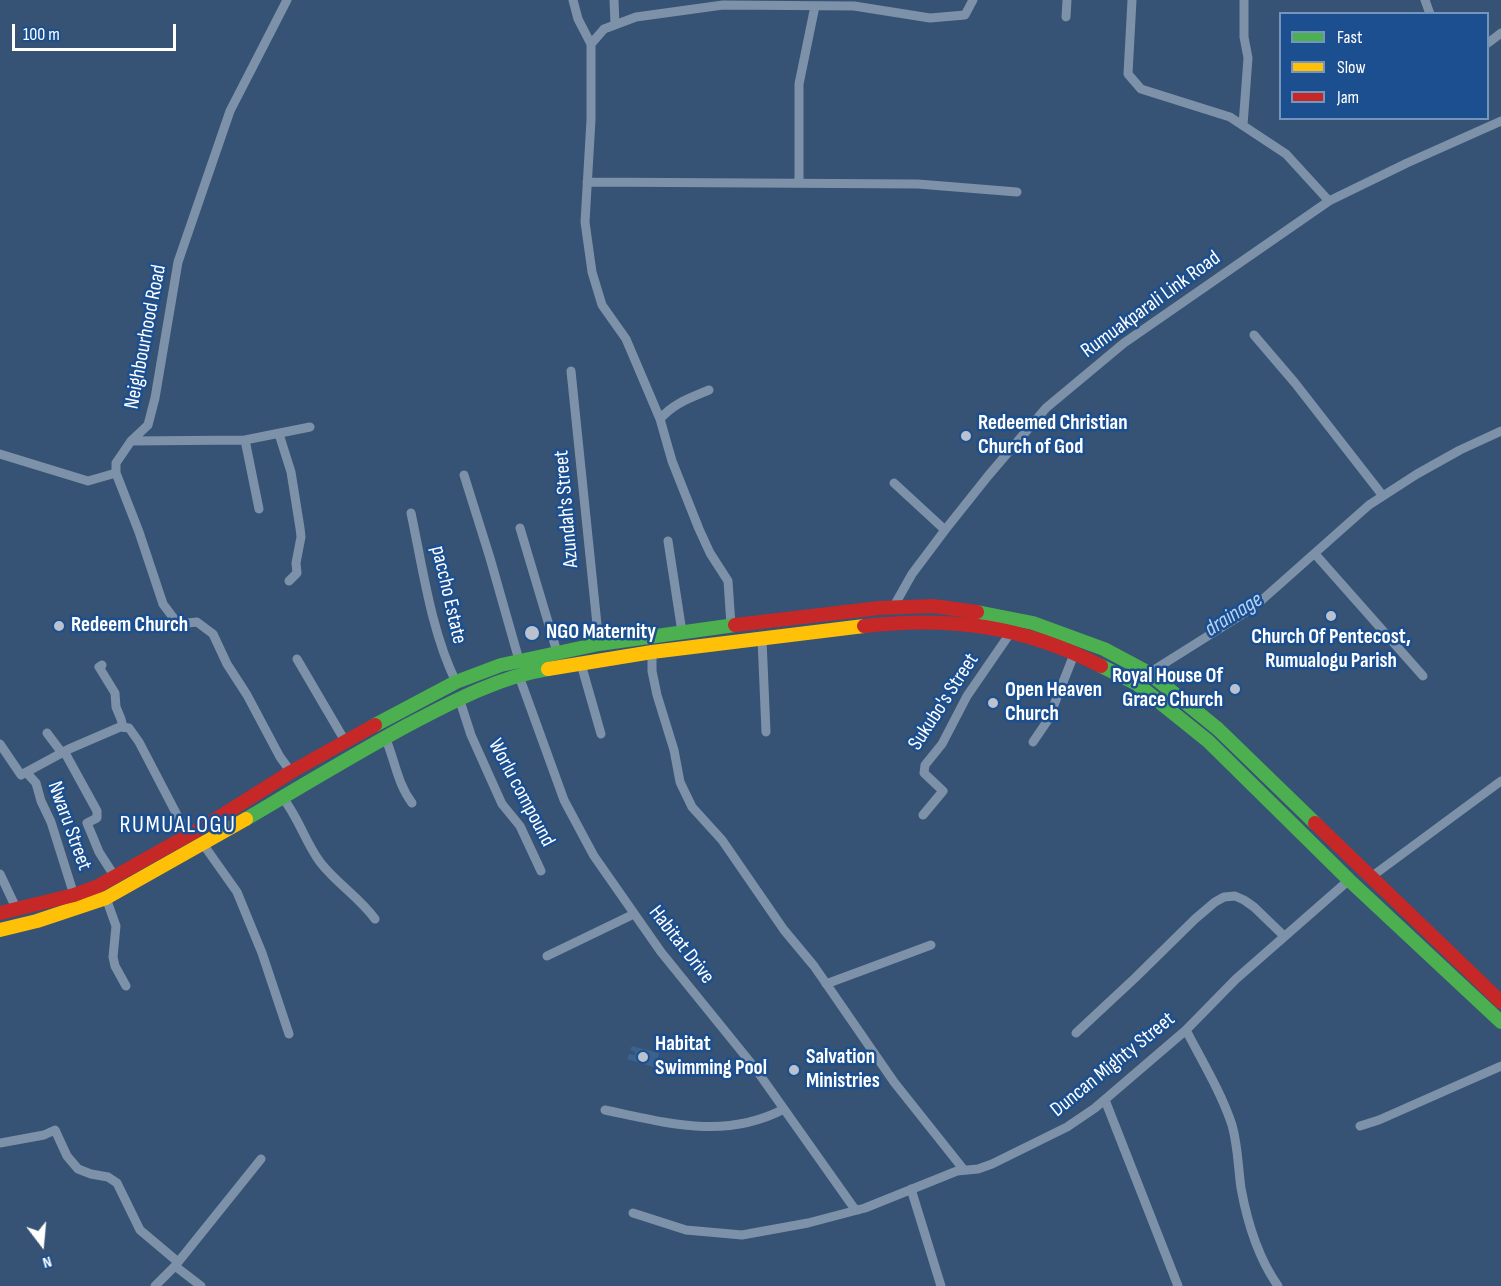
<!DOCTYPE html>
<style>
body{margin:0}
#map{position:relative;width:1501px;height:1286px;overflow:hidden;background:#365274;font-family:"Sofia Sans Condensed",sans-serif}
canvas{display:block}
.legend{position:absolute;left:1279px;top:12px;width:210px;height:108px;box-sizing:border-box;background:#1b4f8f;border:2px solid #7695bc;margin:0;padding:8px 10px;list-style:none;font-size:18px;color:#fff}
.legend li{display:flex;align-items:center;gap:12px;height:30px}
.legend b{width:30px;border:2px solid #7695bc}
.north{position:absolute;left:12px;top:1214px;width:60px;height:60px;-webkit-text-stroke:4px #1b4f8f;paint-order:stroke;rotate:164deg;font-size:16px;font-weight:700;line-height:24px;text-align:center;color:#fff}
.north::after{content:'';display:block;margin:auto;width:21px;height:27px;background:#fff;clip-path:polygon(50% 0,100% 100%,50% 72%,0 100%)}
.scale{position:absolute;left:12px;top:24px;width:164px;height:27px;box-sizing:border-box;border:3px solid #fff;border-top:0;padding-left:8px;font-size:18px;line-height:21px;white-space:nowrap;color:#fff;-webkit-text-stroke:4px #1b4f8f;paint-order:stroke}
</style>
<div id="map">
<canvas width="1501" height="1286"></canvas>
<ul class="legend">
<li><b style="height:8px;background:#4caf50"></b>Fast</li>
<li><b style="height:8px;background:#ffc107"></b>Slow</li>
<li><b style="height:8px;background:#c62828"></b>Jam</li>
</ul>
<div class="north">N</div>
<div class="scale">100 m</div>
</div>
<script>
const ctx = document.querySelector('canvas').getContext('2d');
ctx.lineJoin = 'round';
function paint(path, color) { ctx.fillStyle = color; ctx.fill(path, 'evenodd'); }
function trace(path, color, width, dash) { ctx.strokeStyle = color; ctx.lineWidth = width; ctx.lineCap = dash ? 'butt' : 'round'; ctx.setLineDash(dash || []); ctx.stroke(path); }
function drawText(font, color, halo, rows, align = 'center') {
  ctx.font = font + ' "Sofia Sans Condensed",sans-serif'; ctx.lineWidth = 5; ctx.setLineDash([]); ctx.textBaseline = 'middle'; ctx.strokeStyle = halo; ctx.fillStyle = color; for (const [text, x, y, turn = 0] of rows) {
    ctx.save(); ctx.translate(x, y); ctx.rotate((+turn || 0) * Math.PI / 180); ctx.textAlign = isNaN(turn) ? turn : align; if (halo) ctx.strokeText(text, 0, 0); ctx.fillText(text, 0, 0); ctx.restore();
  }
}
const water = new Path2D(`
 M632 1046 659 1053 656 1068 627 1059 629 1054 635 1055V1052L630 1050Z`);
const street = new Path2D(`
 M287 0 230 111 178 262 155 398 148 425 131 441 116 463V473L139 532 163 604 178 624 197 622 213 634 227 664 247 695 280 757 291 772
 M573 0 578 19 591 44
 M614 0 615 25
 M1132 0 1128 74 1141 89 1230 117 1286 154 1329 201
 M1425 0 1430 14
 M1066 17 1067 0
 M1488 43 1501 33
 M1243 125 1248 58 1244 37V0
 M587 182 918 184 1017 192
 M799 182V84L815 6
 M1254 335 1295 383 1383 496
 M571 371 599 644
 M709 390C690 398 674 403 660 419L672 461 699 529 710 553 728 581 731 625
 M660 419 626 339 602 305 592 272 585 222 591 120V44L604 29 636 17 723 5 854 6 930 18 965 15 973 0
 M279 434 291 472 300 528 301 537 296 563 297 573 289 581
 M245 440 259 509
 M131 441 245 440 310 427
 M0 454 88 481 116 473
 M464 475 490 558 519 660
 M894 483 945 530
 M411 513C423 569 431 631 456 682
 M520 528 557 652
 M668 541 682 632
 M1315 554 1423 676
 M894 606 912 574 945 530 988 476 1046 408 1124 343 1329 201 1407 163 1501 121
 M762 639 766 732
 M652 652V671L657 695 674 750 680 782 692 807 722 840 784 930 814 966 894 1082 964 1170
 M297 659 345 741
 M581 664 601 734
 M102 665 99 667 115 693 116 707 121 719 123 727
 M519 676 564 800 594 856 661 952 755 1068 854 1208 858 1210
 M1137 684 1149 673 1254 607 1369 505 1417 474 1460 450 1501 431
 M459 698 471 735 497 793 502 804 520 826 541 871
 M47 733 62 753
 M385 737C395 760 397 783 412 803
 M1033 742 1048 720 1075 652
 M0 744 21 775 69 749 120 727 129 728 139 742 188 836
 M64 751 97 811V818L87 823 99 852 115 877
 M26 772 36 783 41 801 51 822 74 895
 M282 797C298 816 305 842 320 862 336 883 359 897 375 919
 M923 815 943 791 924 773 925 765 942 744 967 696 1011 632
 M203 844 237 892 262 953 289 1034
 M0 874 17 910
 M1371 877 1501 781
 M106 898 116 926 113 957 115 966 126 986
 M547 956 634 914
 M826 984 931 945
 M1186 1030C1202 1061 1221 1092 1232 1125 1238 1146 1238 1167 1241 1188 1247 1221 1259 1259 1278 1286
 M1076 1033 1135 978 1195 919 1215 902 1224 897 1235 896 1244 900 1254 907 1284 936
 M1105 1100 1178 1286
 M605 1110C667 1123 725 1140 784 1109
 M1360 1126 1379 1120 1501 1066
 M0 1143 44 1135 55 1130 67 1156 78 1169 91 1174 108 1177 117 1183 140 1230 178 1262
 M911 1189 941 1286
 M633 1213 686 1230 742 1235 808 1223 865 1208 957 1171 978 1169 992 1164 1067 1127 1095 1108 1186 1030 1236 979 1349 880
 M175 1266 261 1159
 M155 1286 175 1266 201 1286`);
const fast = new Path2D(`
 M977 612 1033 623 1104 649 1149 673 1218 729 1315 823
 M1101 666 1137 684 1208 741 1349 880 1501 1022
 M375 725 456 682 501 665 599 644 735 625
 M246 819C300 787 353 755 408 725 452 702 498 677 548 669`);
const slow = new Path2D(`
 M548 669 652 652 864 626
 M0 930 37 921 106 898 246 819`);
const jam = new Path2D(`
 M735 625 879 608 933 606 977 612
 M864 626C950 616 1024 626 1101 666
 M1315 823 1501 1002
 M0 913 74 895 98 886 210 823 291 772 375 725`);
const markers = [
 [966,436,6,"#b9c2ce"],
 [1331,616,6,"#b9c2ce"],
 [59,626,6,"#b9c2ce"],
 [532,633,8,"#b9c2ce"],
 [1235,689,6,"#b9c2ce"],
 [993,703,6,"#b9c2ce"],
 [643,1057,6,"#b9c2ce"],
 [794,1070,6,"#b9c2ce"]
];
const streetNames = [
 ["Rumuakparali Link Road",1151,305,-36],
 ["Neighbourhood Road",146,337,-79],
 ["Azundah's Street",567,509,-95],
 ["paccho Estate",448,595,77],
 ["Sukubo's Street",944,702,-57],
 ["Worlu compound",521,793,62],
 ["Nwaru Street",69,826,70],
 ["Habitat Drive",681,945,52],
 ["Duncan Mighty Street",1113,1065,-39]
];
const poiNames = [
 ["Redeemed Christian",978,424],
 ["Church of God",978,448],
 ["Redeem Church",71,626],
 ["NGO Maternity",546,633],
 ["Church Of Pentecost,",1331,638,"center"],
 ["Rumualogu Parish",1331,662,"center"],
 ["Royal House Of",1223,677,"right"],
 ["Grace Church",1223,701,"right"],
 ["Open Heaven",1005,691],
 ["Church",1005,715],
 ["Habitat",655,1045],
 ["Swimming Pool",655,1069],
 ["Salvation",806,1058],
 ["Ministries",806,1082]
];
const waterNames = [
 ["drainage",1234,615,-32]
];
const quarterNames = [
 ["RUMUALOGU",178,826]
];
paint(water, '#3b618d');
trace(street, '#7d92a8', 9);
trace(fast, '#4caf50', 14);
trace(slow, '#ffc107', 14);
trace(jam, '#c62828', 14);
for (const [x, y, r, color] of markers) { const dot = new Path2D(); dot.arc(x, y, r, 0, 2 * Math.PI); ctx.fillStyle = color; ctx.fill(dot); trace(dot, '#1b4f8f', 2); }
drawText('21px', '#fff', '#1b4f8f', streetNames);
drawText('bold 21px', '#fff', '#1b4f8f', poiNames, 'left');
drawText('italic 22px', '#b5d3f5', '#1b4f8f', waterNames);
ctx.letterSpacing = '1.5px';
drawText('24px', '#fff', '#1b4f8f', quarterNames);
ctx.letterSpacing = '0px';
</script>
